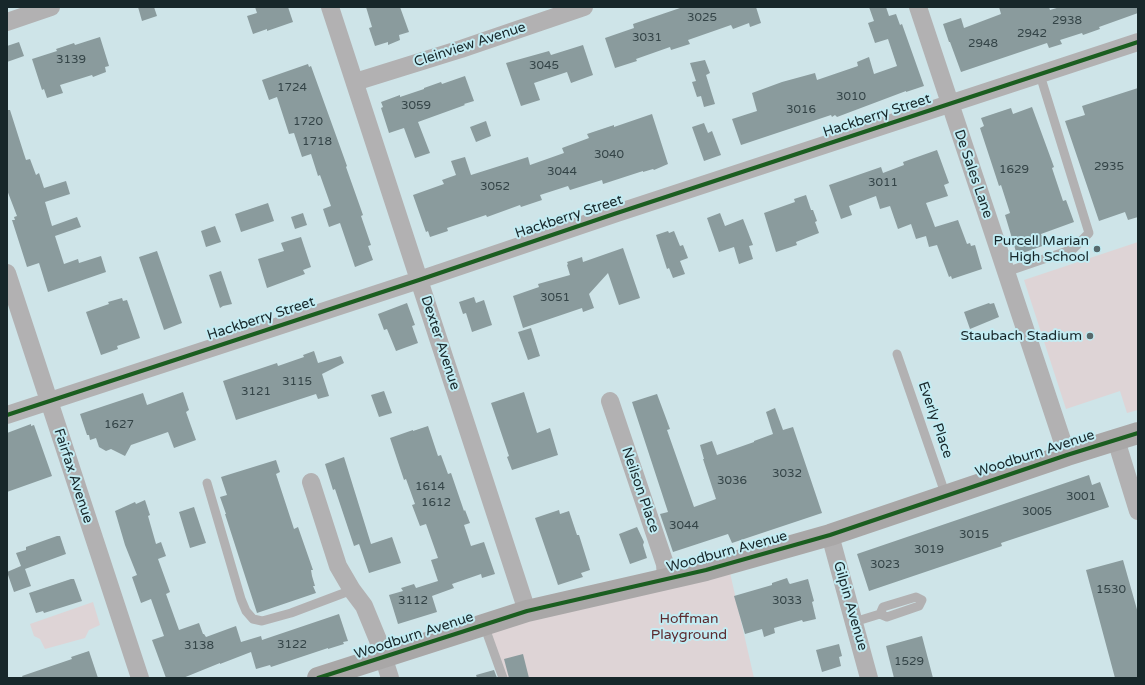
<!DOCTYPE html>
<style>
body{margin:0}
#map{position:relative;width:1145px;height:685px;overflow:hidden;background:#cee4e8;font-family:"Varela Round",sans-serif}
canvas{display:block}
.frame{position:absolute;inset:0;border:8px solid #17272a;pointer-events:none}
</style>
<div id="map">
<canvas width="1145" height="685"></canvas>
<div class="frame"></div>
</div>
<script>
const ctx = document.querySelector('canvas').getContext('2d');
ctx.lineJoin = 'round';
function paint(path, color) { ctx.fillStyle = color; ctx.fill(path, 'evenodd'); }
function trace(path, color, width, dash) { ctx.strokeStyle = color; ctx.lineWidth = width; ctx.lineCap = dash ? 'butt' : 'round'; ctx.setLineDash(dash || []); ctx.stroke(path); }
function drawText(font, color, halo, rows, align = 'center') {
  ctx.font = font + ' "Varela Round",sans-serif'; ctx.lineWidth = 4; ctx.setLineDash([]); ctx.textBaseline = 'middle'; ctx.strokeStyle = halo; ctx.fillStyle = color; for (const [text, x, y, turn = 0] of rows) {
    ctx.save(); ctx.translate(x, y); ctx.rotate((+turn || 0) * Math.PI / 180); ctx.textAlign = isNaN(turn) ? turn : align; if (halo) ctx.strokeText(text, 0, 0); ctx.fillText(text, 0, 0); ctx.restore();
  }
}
const green = new Path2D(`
 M1138 242V410L1127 413 1120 391 1066 409 1024 280Z
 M728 564 754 678H503L484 625Z
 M93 602 100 625 89 630 85 638 45 649 40 639 34 636 30 624Z`);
const building = new Path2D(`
 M138 7H154L157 16 142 21Z
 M255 7H288L293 22 267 31V29L253 34 247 16 257 13Z
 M366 7H400L409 32 399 35 400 40 388 45V42L375 46 369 28 372 27Z
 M683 7H756L761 23 750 27 749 23 733 29 731 25 688 40 690 44 671 50 670 47 636 59 637 61 615 68 605 38 634 28 633 24Z
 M869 7H886L889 16 896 14 900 25 902 24 924 86 906 92V91L837 117 835 115 832 117 831 115 741 145 732 119 757 111 752 93 782 82 815 73 817 80 858 66 857 62 869 57 874 74 897 66 888 39 875 43 868 23 874 21Z
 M999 7H1049L1050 10 1060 7H1138V13L1099 27 1100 29 1083 35 1082 33 1060 40 1062 44 1049 48 1047 43 961 72 950 42H949L943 24 961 18 964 28 1001 14Z
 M100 37 109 66 105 67 106 72 93 77 92 75 60 85 63 93 47 98 44 89 42 90 32 59 57 51 56 49 74 43 75 45Z
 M19 42 24 56 7 62V46Z
 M583 45 593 75 571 83 567 72 534 83 540 100 521 106 506 63 549 51 551 55Z
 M705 60 710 73 706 75 715 104 704 107 701 96 697 97 692 82 696 81 690 63Z
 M308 64 309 67 311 66 347 166 346 167 363 215 361 216 371 245 368 246 373 260 355 267 340 223 329 227 323 209 331 206 320 175 318 176 311 154 302 157 294 133 289 134 277 97 269 100 262 80Z
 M465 76 474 101 464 104 465 105 418 122 430 153 415 158 404 128 389 133 381 108 383 107 381 102 400 95V97L424 89V88L441 82 442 84Z
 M1138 88V217L1128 220 1125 212 1099 221 1065 121 1085 115 1082 106Z
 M1032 107 1054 167 1052 168 1063 201 1066 200 1074 222 1041 234 1045 245 1017 255 1005 215 1010 213 1001 185 999 186 980 128 984 126 981 118 1011 108 1013 114Z
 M7 110H10L24 154 26 160 30 159 36 175 39 173 44 188 66 181 70 194 45 202 52 226 77 217 81 227 55 236 64 264 78 259 79 263 101 256 106 272 48 292 39 263 27 267 12 220H15L14 217 17 216 7 190Z
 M652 114 668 164 654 170 653 169 643 172V171L603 184 602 180 570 190 568 186 540 195 542 200 521 207 520 205 487 217 486 215 447 228 448 231 430 237 428 231 426 232 413 195 444 184 442 180 456 175 451 161 465 157 471 175 528 157 530 165 564 153 562 148 589 138 587 134 614 125V127Z
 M486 121 491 136 476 142 470 127Z
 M704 123 708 133 712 131 721 155 704 161 692 127Z
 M937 150 949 183 944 185 948 196 926 203 935 227 958 220 967 244 970 243 971 246 975 245 982 269 952 279 951 276 949 277 937 245 929 247 926 236 916 239 911 224 898 229 890 206 880 209 876 196 849 206 852 215 841 219 829 185 881 167 883 173 904 165 903 162Z
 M806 195 811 210H813L817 221 815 222 819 233 796 242 797 245 776 252 764 213 795 202 794 199Z
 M268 203 274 221 241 232 235 214Z
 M303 213 307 225 295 229 291 217Z
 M720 213 725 226 743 219 753 245 749 246 753 259 739 264 734 247 719 252 707 218Z
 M215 226 221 242 206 247 201 231Z
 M668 231 669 233 674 231 680 246 683 245 688 258 680 261 685 274 673 278 669 268 667 269 656 235Z
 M301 237 311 267 303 270 305 274 267 288 258 259 284 251 281 243Z
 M623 248 640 298 619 305 608 273 589 294 594 308 583 312 582 308 523 328 513 296 539 287 538 284 570 275 567 265 568 264 567 262 582 257 583 262Z
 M157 251 182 323 164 330 139 257Z
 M221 271 232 304 223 306 220 308 209 275Z
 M474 297 476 303 484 300 492 325 472 332 466 313 463 314 459 302Z
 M122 298 123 301 127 300 140 338 117 346 118 349 101 355 86 312 109 304 108 302Z
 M407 303 415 325 412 326 418 343 396 351 387 329 384 330 378 314Z
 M989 303 990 304 994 303 999 317 970 329 964 312Z
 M531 328 540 356 528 360 518 332Z
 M314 351 318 363 341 356 344 363 322 374 329 396 318 399 316 394 236 420 223 381 277 363 278 366 304 357 303 355Z
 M384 391 392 413 379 417 371 395Z
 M183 392 189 410 186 412 196 440 174 448 168 432 131 445 125 456 111 449 106 451 99 447 96 438 90 440 89 435H87L80 414 143 393 147 405Z
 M524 392 537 433 550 428 558 455 512 470 507 457 509 456 491 403Z
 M657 394 670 429 667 430 694 507 716 499 703 459H704L700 445 712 441 717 455 754 442V441L773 434 766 412 775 408 783 430 793 427 822 513 732 543 728 534 673 552 660 514 668 512 632 402Z
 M31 424V426L34 425 52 476 7 492V433Z
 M428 426 438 456 441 455 448 474 451 473 464 511 465 510 470 523 464 525 471 546 484 542 495 574 482 578 481 574 452 584 454 588 432 596 437 612 398 624 389 595 403 591 401 588 414 584 416 588 438 581 431 560 438 558 426 524 420 526 412 505 415 504 406 479 404 480 390 438 413 430V431Z
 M344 457 371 544 392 537 401 563 369 573 359 544 354 546 335 489 333 490 325 464Z
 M276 460 280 472 276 474 294 529 298 527 313 570H311L312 576 315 586H313L316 593 257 613 225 514H226L220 497 227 495 221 477Z
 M1089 475 1092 485 1100 482 1109 507 1001 543 1002 546 869 591 857 554Z
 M145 500 150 515 148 516 156 544 161 542 166 556 158 559 170 592 166 594 179 630 199 623 203 634H204L206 637 236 626 241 642 261 636 262 640 339 614 348 641 343 642 344 644 328 649V648L271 667 270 665 256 669 251 652 220 664V663L183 678H166L152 640 164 636 151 599 141 603 132 577 137 575 125 545 115 511 135 502 136 504Z
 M194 507 206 543 190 548 179 512Z
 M559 510 560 514 569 511 577 535H579L590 570 581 573 583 577 558 585 535 518Z
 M637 527 644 542 643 545 647 558 630 564 619 534Z
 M57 536H60L66 554 25 569 31 586 14 592 7 572 21 566 16 553 26 550V547Z
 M1123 560 1138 613V678H1115L1086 570Z
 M787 578 789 583 790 584 808 579 814 601 812 602 816 619 803 622 802 620 774 628 775 633 764 637 762 629 745 634 734 596 772 585V583Z
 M71 579H74L82 601 44 613 43 611 36 613 29 593Z
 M922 636 933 678H894L886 646Z
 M839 644 842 656 839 657 841 666 822 672 816 650Z
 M89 651 98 678H23L22 676 72 659 71 657Z
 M523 654 529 678H509L504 659Z
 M494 670 497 678H477L476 675Z`);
const lane = new Path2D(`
 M1006 272 1073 249 1089 233 1040 75
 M897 354 946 496
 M207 483 241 599 246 611 253 619 262 621 291 613 352 590
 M854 622 880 614 887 617 919 606 922 600 916 597 883 607 880 614
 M484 625 503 678`);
const street = new Path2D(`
 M330 7 527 611
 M918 7 1067 455
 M7 22 51 7
 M355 82 461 49 584 7
 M7 273 140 678
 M610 401 665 564 666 579
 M7 415 419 280 617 213 1138 42
 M1116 440 1138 511
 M311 482 338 566 352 590 364 606 378 640 390 678
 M830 535 869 678`);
const secondary = new Path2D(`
 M318 678 527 611 706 570 830 535 1067 455 1138 433`);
const cycleway = new Path2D(`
 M7 415 419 280 617 213 1138 42
 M318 678 527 611 706 570 830 535 1067 455 1138 433`);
const markers = [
 [1097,249,4,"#57696c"],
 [1090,336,4,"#57696c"]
];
const numberNames = [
 ["3025",702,18],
 ["2938",1067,21],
 ["2942",1032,34],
 ["3031",647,38],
 ["2948",983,44],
 ["3139",71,60],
 ["3045",544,66],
 ["1724",292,88],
 ["3010",851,97],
 ["3059",416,106],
 ["3016",801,110],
 ["1720",308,122],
 ["1718",317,142],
 ["3040",609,155],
 ["2935",1109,167],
 ["1629",1014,170],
 ["3044",562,172],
 ["3011",883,183],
 ["3052",495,187],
 ["3051",555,298],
 ["3115",297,382],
 ["3121",256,392],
 ["1627",119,425],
 ["3032",787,474],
 ["3036",732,481],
 ["1614",430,487],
 ["3001",1081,497],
 ["1612",436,503],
 ["3005",1037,512],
 ["3044",684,526],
 ["3015",974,535],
 ["3019",929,550],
 ["3023",885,565],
 ["1530",1111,590],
 ["3112",413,601],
 ["3033",787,601],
 ["3122",292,645],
 ["3138",199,646],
 ["1529",909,662]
];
const streetNames = [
 ["Cleinview Avenue",470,45,-18],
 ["Hackberry Street",877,116,-18],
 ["De Sales Lane",973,174,71],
 ["Hackberry Street",569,217,-18],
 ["Hackberry Street",261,319,-18],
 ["Dexter Avenue",440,343,72],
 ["Everly Place",935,420,71],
 ["Woodburn Avenue",1035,454,-18],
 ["Fairfax Avenue",73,476,72],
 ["Neilson Place",640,490,71],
 ["Woodburn Avenue",727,552,-15],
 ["Gilpin Avenue",850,606,74],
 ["Woodburn Avenue",414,636,-18]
];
const poiNames = [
 ["Purcell Marian",1089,241],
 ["High School",1089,257],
 ["Staubach Stadium",1082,336]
];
const parkNames = [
 ["Hoffman",689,619],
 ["Playground",689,635]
];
paint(green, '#ded4d6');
paint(building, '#8a9b9d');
trace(lane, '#b2b1b2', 9);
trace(street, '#b2b1b2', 18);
trace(secondary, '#a9a7a7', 22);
trace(cycleway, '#1b5e20', 4);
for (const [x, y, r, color] of markers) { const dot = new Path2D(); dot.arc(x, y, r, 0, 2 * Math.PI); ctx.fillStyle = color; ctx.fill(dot); trace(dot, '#c3ecf3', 1.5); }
drawText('12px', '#344447', null, numberNames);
drawText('14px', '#17272a', '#c3ecf3', streetNames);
drawText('14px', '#17272a', '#c3ecf3', poiNames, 'right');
drawText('14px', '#5c2b2f', '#c3ecf3', parkNames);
</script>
